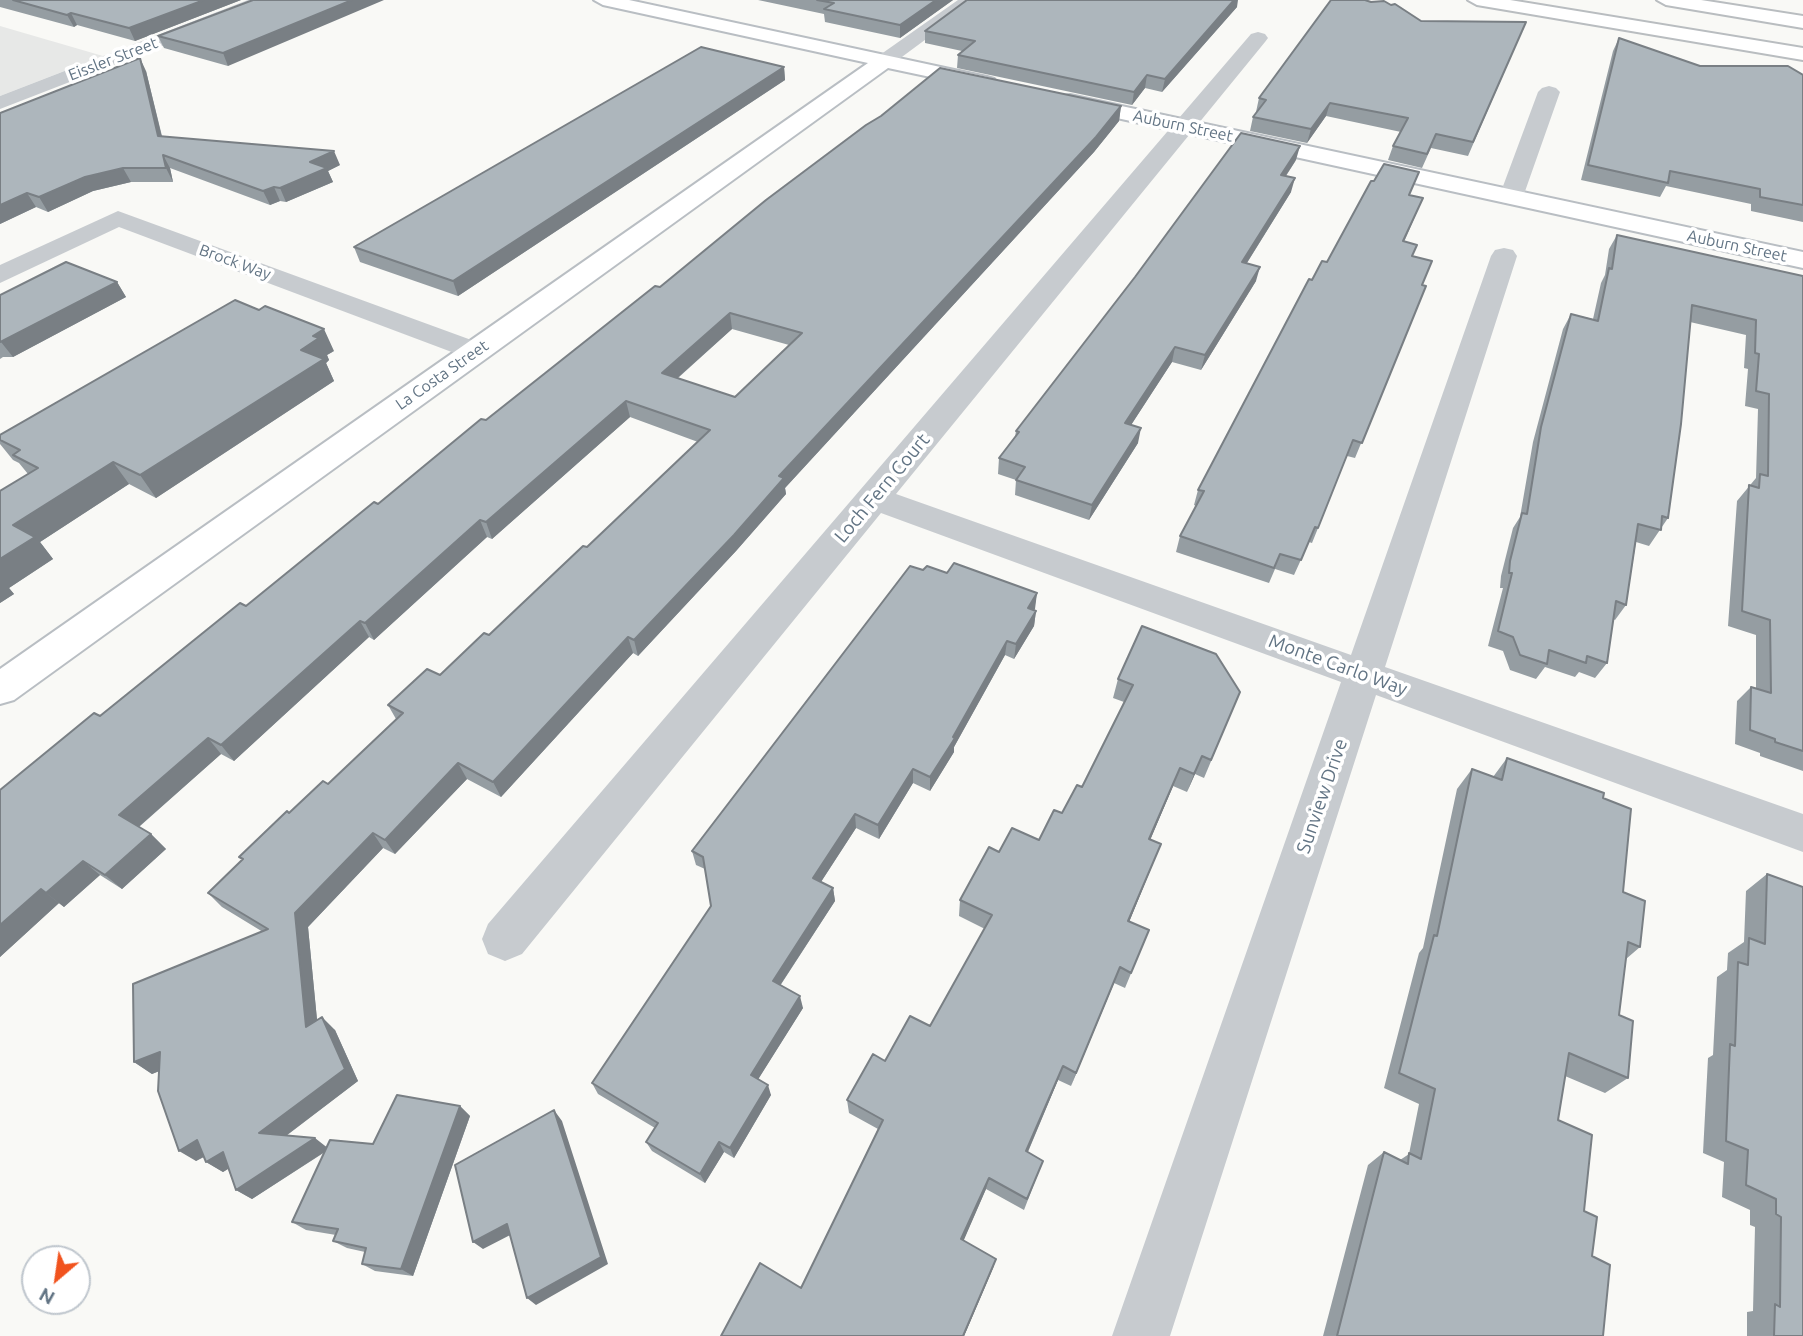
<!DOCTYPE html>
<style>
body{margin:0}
#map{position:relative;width:1803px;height:1336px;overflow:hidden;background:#f9f9f6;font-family:Ubuntu,sans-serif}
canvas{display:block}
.north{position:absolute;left:21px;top:1245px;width:70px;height:70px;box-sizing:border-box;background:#fff;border:2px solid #c0c7ce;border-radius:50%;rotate:209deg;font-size:19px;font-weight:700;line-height:28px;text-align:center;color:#627484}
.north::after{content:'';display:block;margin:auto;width:24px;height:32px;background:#f1531e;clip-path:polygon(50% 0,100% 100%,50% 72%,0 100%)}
</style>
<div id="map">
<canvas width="1803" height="1336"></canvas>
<div class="north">N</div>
</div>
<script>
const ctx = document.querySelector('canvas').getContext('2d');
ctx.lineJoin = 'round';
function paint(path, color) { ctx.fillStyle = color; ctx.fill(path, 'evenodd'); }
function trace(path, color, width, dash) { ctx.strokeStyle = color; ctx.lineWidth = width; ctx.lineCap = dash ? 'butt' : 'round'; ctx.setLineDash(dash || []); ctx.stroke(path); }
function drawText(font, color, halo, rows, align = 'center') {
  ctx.font = font + ' Ubuntu,sans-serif'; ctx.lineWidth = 7; ctx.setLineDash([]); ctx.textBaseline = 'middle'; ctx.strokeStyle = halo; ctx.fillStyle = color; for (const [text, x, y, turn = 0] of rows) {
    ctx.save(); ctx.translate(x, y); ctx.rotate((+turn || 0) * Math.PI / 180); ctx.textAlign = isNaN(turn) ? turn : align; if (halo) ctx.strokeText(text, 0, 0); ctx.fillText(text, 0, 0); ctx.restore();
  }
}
const built = new Path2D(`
 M0 26 103 56 0 96Z`);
const street = new Path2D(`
 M248 0H274L271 4 0 109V96Z
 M958 0H979L891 65H877L874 61 877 57Z
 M1258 32 1265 34 1268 38 1265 42 896 494 1351 655 1491 256 1495 250 1504 248 1513 250 1517 256 1385 667 1803 814V852L1376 695 1170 1336H1112L1341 682 881 513 522 954 505 961 488 954 482 939 488 924 1251 34Z
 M1549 86 1556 88 1560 92 1523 197 1520 202 1511 204 1502 202 1499 197 1538 92 1542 88Z
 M118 211 485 345 489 351 485 357 475 360 465 357 119 227 0 283V265Z`);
const secondary = new Path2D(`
 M594 0H629L987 77 994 79 997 83 994 87 987 89 888 68 14 700 0 704V669L868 63 603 5Z
 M1070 95 1803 252V268L1062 106 1059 101 1062 96Z`);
const highway = new Path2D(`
 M1468 0H1510L1803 48V60L1477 5Z
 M1657 0H1701L1803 16V28L1666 5Z`);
const wall = new Path2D(`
 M0 0H241L135 41 77 25 74 27 0 7Z
 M253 0 228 66 164 48 158 36Z
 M758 0H953L900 38 825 22 824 14Z
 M1371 2 1391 5 1421 21 1526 22 1468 156 1431 148 1422 168 1388 160 1393 146 1401 132 1326 116 1307 143 1250 131 1253 117 1257 112H1256L1259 98Z
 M1237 7 1162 92 1145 88 1132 105 957 68 958 55 962 51 925 43V31Z
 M1619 38 1700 66 1803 75V222L1751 211V204L1666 186 1660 197 1581 180 1613 51Z
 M784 67 785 80 458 296 360 262 354 247Z
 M146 71 162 136 340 165 328 171 333 182 286 202 280 201 270 205 170 168 173 182H131L93 191 48 212 36 207 0 224V113Z
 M1121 106 1119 121 1094 152 785 488 786 494 736 551 638 656 633 653 501 797 467 779 395 854 383 848 308 927 317 1020 335 1030 358 1081 286 1136 327 1147 373 1144 460 1106 470 1116 413 1276 375 1271 362 1264 365 1252 347 1248 333 1241 336 1235 306 1230 292 1222 325 1152 252 1199 236 1190 228 1169 223 1172 206 1162 204 1157 196 1161 159 1071 152 1074 134 1062 263 932 222 907 208 893 243 860 239 857 289 813 328 784 396 719 388 705 440 675 489 635 587 547 698 442 630 417 492 539 487 537 374 640 369 637 234 761 221 754 139 827 151 834 166 849 122 889 100 875 64 907 59 903 0 957V790L100 716 246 606 660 287ZM732 329 789 345 735 397 678 378Z
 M1296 160 1286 176 1291 192 1247 263 1256 281 1201 370 1172 362 1131 425 1138 443 1089 520 1015 495 1016 480 998 474 999 458 1015 437 1016 431Z
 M1410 195 1417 212 1404 242 1413 256 1422 285 1426 286 1355 458 1347 456 1312 543 1309 542 1294 575 1275 569 1269 583 1176 552 1180 536 1196 506 1194 505 1198 490 1312 280 1327 262Z
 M1617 235 1803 276V771L1760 756V753L1735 744 1737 701 1751 687 1756 688V635L1728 626 1737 501 1756 478 1758 409 1745 406 1748 369 1744 368 1746 335 1690 322 1668 518 1649 546 1636 542 1626 605 1615 620 1613 619 1607 663 1595 678 1579 672 1575 677 1545 667 1536 679 1510 670 1503 651 1488 646 1503 588H1500L1501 576 1513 528 1520 517 1533 442 1563 329 1571 314 1593 319 1601 283 1605 275 1609 249Z
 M117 282 126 297 13 357H3L0 359V295Z
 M334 351 327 355 329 360 326 363 334 381 156 498 129 484 40 542 53 559 9 588 14 594 0 603 28 474 19 463 13 460 0 444V435Z
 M923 570 947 573 1037 593 1034 610 1036 611 1034 626 1014 659 1005 655 954 747V752L930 791 913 783 879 839 856 828 821 882 833 888 835 901 780 986 803 1008 758 1079 771 1095 734 1158 724 1152 705 1183 652 1151 646 1142 655 1128 598 1094 592 1083 711 906 705 869 696 865 692 851Z
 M1118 679 1240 692 1204 778 1195 774 1187 792 1173 786 1150 840 1154 861 1129 922 1149 930 1125 988 1114 983 1071 1086 1058 1080 1028 1152 1043 1161 1024 1210 986 1189 963 1241 996 1259 993 1268 964 1336H721L801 1288 878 1129 849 1113 847 1100 885 1061 930 1026 985 929 959 916 960 900 999 852 1039 840 1062 813 1082 787 1124 702 1113 698Z
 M1507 758 1603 798 1623 892 1640 947 1626 959 1619 1015 1628 1078 1605 1093 1565 1076 1558 1120 1584 1211 1592 1256 1603 1336H1323L1368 1165 1384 1152 1400 1160 1409 1154 1419 1104 1384 1088 1419 953 1423 948 1457 789 1472 769 1493 777Z
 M1767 874 1803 1336H1747V1312L1753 1311 1755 1227 1750 1225V1210L1722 1197 1724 1162 1703 1153 1708 1058 1713 1055 1717 977 1727 970 1728 953 1744 942 1746 891Z`);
const shadedWall = new Path2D(`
 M204 0H241L135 41 129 28Z
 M352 0H384L228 66 223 53Z
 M936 0H953L900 38V25Z
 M1234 0H1238L1237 7 1162 92 1165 79Z
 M71 13 77 25 74 27 67 15Z
 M140 58 146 71 165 150 158 136Z
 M784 67 785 80 458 296 453 281Z
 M1147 75 1145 88 1132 105 1134 92Z
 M1330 103 1326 116 1307 143 1311 129Z
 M1121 106 1119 121 1094 152 785 488 786 494 736 551 638 656 634 640 779 476Z
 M1300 146 1296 160 1277 189 1281 175Z
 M334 151 340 165 328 171 333 182 286 202 280 188 310 162Z
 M163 155 170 168 173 182 166 168Z
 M123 168 131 182 93 191 48 212 39 197 85 177Z
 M1295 178 1291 192 1238 277 1242 262Z
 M274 187 280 201 270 205 263 191Z
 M27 193 36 207 0 224V205Z
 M1260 267 1256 281 1201 370 1205 355Z
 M117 282 126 297 13 357 1 342Z
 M730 313 732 329 665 389 662 373Z
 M324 329 334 351 327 355 329 360 326 363 334 381 156 498 140 475 313 336Z
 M1175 347 1172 362 1122 439 1125 423Z
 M626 401 630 417 492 539 486 522Z
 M1141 428 1138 443 1089 520 1092 505Z
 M113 462 129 484 40 542 53 559 9 588 14 594 0 603V559L13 525Z
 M480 520 487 537 374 640 365 623Z
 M1037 593 1035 609 1026 623 1028 608Z
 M1036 611 1034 626 1014 659 1016 644Z
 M360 621 369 637 234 761 221 745Z
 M628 637 633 653 501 797 493 782Z
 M1007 641 1005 655 954 747V752L930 791V777Z
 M208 738 221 754 135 830 119 815Z
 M1202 756 1195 774 1187 792 1194 774Z
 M458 763 467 779 395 854 385 840Z
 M1180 768 1173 786 1143 857 1149 839Z
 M913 769V783L879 839 878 825Z
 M855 814 856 828 815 891 813 878Z
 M373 833 383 848 308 927 319 1040 306 1027 295 913Z
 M151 834 166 849 122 889 105 875Z
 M1161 844 1154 861 1123 937 1128 921Z
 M83 861 100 875 64 907 46 893Z
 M833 888 835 901 775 993 773 981Z
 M41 889 59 903 0 957V925Z
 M1120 967 1114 983 1071 1086 1076 1073Z
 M800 996 803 1008 754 1086 751 1075Z
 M322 1017 335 1030 358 1081 275 1144 259 1133Z
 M160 1052 177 1064 152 1074 134 1062Z
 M1063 1066 1058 1080 1023 1163 1026 1151Z
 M768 1085 771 1095 734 1158 730 1148Z
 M460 1106 470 1116 413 1276 401 1269Z
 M554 1110 562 1121 608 1264 536 1305 527 1298Z
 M315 1138 329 1149 252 1199 236 1190Z
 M197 1140 214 1151 196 1161 179 1151Z
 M719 1142 724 1152 705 1183 700 1174Z
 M223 1152 239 1162 223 1172 206 1162Z
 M989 1178 986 1189 960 1249 961 1239Z
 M507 1224 516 1232 483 1249 473 1242Z
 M996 1259 993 1268 964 1336H963Z`);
const building = new Path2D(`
 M13 0H204L129 28 71 13 67 15Z
 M253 0H352L223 53 158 36Z
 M817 0H936L900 25 824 9 834 3Z
 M967 0H1234L1165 79 1147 75 1134 92 958 55 975 41 925 31Z
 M1331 0H1365L1371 2 1384 1 1391 5 1395 4 1421 21 1526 22 1473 142 1436 134 1427 154 1393 146 1408 118 1330 103 1311 129 1253 117 1266 100 1259 98Z
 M1619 38 1700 66H1788L1803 75V205L1760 197V189L1670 171 1668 183 1588 165Z
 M701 47 784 67 453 281 354 247Z
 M140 58 158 136 334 151 310 162 327 168 280 188 274 187 263 191 163 155 166 168H123L85 177 39 197 27 193 0 205V113Z
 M940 68 1121 106 1096 137 779 476 784 478 734 535 634 640 628 637 493 782 458 763 385 840 373 833 295 913 306 1027 322 1017 345 1069 259 1133 315 1138 236 1190 223 1152 206 1162 197 1140 179 1151 158 1091 160 1052 134 1062 133 984 268 929 208 893 243 859 239 857 287 811 289 813 323 781 328 784 403 713 388 705 427 669 440 675 484 633 489 635 583 546 587 547 710 430 626 401 486 522 480 520 365 623 360 621 221 745 208 738 119 815 151 834 105 875 83 861 46 893 41 889 0 925V790L94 713 100 716 240 603 246 606 374 502 378 504 481 419 486 420 655 286 660 287 766 200 866 125 881 116ZM730 313 802 333 735 397 662 373Z
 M1241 133 1300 146 1281 175 1295 178 1242 262 1260 267 1205 355 1175 347 1125 423 1141 428 1092 505 1016 480 1025 467 999 458 1019 432 1016 431 1135 277Z
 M1384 164 1419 172 1409 195 1423 198 1403 241 1417 245 1412 256 1432 261 1422 285 1426 286 1362 443 1353 440 1318 528 1315 527 1301 560 1280 554 1274 568 1180 536 1204 491 1198 490 1309 279 1312 280 1322 261 1327 262 1371 181H1374Z
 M1617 235 1803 276V751L1775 742V739L1750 730 1751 687 1771 693 1770 620 1742 611 1749 485 1759 488 1760 474 1768 476 1769 394 1756 391 1759 354 1755 353 1756 320 1692 305 1681 424 1668 518 1662 516 1661 530 1638 524 1626 605 1616 601 1607 663 1587 656 1586 663 1549 650 1547 664 1520 655 1513 637 1498 631 1512 573H1509L1510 561 1522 513 1527 514 1541 427 1571 314 1598 321 1609 268 1612 269Z
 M66 262 117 282 0 342V295Z
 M235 300 259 310 265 306 324 329 313 336 319 338 301 350 324 359 140 475 113 462 13 525 35 537 0 559V491L38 468 13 455 20 450 0 440V435Z
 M954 563 1037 593 1028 608 1036 611 1016 644 1007 641 953 737 955 738 930 777 913 769 878 825 855 814 813 878 833 888 773 981 800 996 751 1075 768 1085 730 1148 719 1142 700 1174 646 1142 658 1123 592 1083 711 906 703 857 692 851 910 566 923 570 927 566 947 573Z
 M1142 626 1216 654 1240 692 1211 760 1202 756 1194 774 1180 768 1149 839 1161 844 1128 921 1149 930 1131 973 1120 967 1076 1073 1063 1066 1026 1151 1043 1161 1027 1199 989 1178 961 1239 996 1259 963 1336H721L760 1263 801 1288 883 1120 847 1100 873 1054 885 1061 910 1016 930 1026 992 915 960 900 989 847 999 852 1012 828 1039 840 1054 810 1062 813 1077 785 1082 787 1133 685 1118 679Z
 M1507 758 1604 793 1603 798 1631 809 1623 892 1645 901 1640 947 1628 942 1619 1015 1633 1021 1628 1078 1569 1053 1558 1120 1592 1135 1584 1211 1597 1217 1592 1256 1610 1265 1603 1336H1337L1384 1152 1408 1164 1409 1153 1421 1159 1435 1089 1399 1073 1434 935 1437 936 1472 769 1502 780Z
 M1767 874 1803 887V1336H1774L1775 1304 1780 1307 1781 1217 1776 1214V1199L1746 1185 1748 1150 1726 1141 1730 1044 1735 1046 1738 962 1748 965 1749 938 1765 944Z
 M397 1095 460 1106 401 1269 362 1264 366 1248 333 1241 338 1229 292 1222 330 1140 373 1144Z
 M554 1110 601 1257 527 1298 507 1224 473 1242 455 1165Z`);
const farStreetnames = [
 ["Eissler Street",113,59,-21],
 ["Auburn Street",1183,126,12],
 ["Auburn Street",1737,246,12],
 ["Brock Way",235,262,20],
 ["La Costa Street",442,375,-35]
];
const streetNames = [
 ["Loch Fern Court",882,488,-50],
 ["Monte Carlo Way",1338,665,20],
 ["Sunview Drive",1322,796,-71]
];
paint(built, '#e7e8e7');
trace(secondary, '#b9bec3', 4);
trace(highway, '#b9bdc0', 4);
paint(street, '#c7cbcf');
paint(secondary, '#fff');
paint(highway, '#fff');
paint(wall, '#959da2');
paint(shadedWall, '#797f84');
paint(building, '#adb6bc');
trace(building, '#797f84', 2);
drawText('16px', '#627484', '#fff', farStreetnames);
drawText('19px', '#627484', '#fff', streetNames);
</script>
